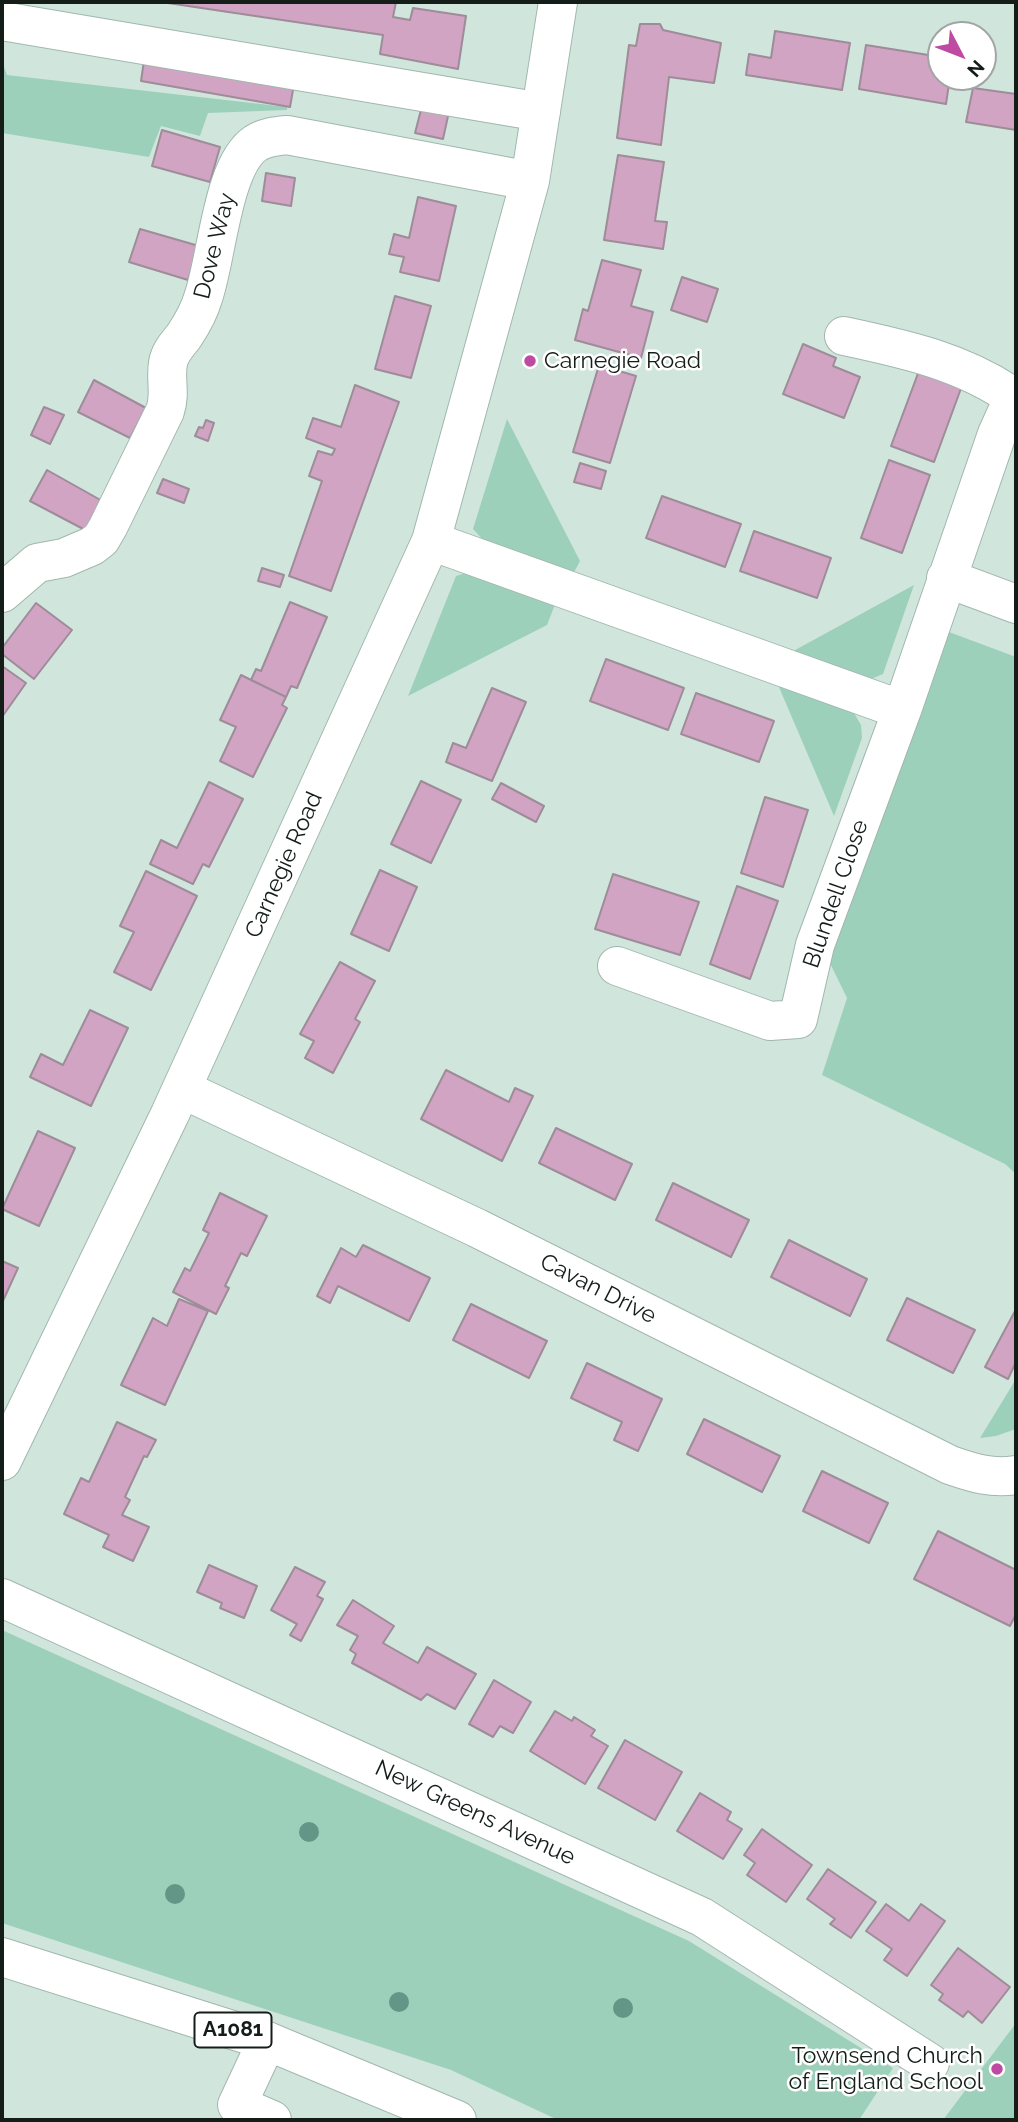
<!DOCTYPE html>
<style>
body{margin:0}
#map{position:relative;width:1018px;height:2122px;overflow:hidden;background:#d0e6dd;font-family:Raleway,sans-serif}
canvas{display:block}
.frame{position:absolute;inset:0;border:4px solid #151d19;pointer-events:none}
.north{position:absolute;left:927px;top:21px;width:70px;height:70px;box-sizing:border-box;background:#fff;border:2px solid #a1a5a3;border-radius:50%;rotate:132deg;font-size:19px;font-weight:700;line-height:28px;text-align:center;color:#151d19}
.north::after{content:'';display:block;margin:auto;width:24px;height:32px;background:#bf4aa1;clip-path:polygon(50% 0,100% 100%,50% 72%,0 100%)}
</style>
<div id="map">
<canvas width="1018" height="2122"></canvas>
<div class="frame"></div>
<div class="north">N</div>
</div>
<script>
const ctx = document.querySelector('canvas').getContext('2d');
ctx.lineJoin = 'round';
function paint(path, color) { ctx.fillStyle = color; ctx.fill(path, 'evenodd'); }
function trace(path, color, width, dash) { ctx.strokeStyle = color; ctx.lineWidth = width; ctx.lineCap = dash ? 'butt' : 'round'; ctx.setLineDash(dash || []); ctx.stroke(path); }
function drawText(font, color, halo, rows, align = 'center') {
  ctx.font = font + ' Raleway,sans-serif'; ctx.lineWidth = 5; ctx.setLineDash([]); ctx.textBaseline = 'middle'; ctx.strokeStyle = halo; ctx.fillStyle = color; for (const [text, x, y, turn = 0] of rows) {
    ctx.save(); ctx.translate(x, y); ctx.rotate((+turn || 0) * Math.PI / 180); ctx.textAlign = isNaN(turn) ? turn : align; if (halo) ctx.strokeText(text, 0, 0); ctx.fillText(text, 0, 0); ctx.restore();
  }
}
const green = new Path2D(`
 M2 61 7 75 287 107V110L208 113 200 136 161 126 149 157 2 133Z
 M507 419 580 561 571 578 485 542 473 529Z
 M466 573 556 602 547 625 408 696 456 576Z
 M914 585 883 674 871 679 786 655Z
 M949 632 1016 657V1174L1005 1164 822 1075 847 998 827 957Z
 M776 680 854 713 861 725 862 738 834 816Z
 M1016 1379V1429L996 1436 980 1438Z
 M2 1630 689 1941 893 2068 859 2120H558L451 2070 2 1923Z
 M1016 2023V2120H943Z`);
const building = new Path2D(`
 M161 2H396L393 17 410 20 413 8 466 16 458 69 380 54 383 35Z
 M640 24H660L663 30 721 43 714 83 669 77 661 145 617 138 629 45 636 46Z
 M775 31 850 43 842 90 746 75 749 54 771 58Z
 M866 45 941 57V77H950L946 104 859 89Z
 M146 47 296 73 290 107 141 81Z
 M973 88 1016 94V130L966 122Z
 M423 102 450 107 443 139 415 133Z
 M162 130 220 147 210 182 152 166Z
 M618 155 664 162 655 221 667 222 663 249 604 240Z
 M266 173 295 178 291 206 262 201Z
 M418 197 456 206 439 281 400 272 404 257 389 254 394 234 409 238Z
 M140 229 199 246 188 280 129 262Z
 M602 260 641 270 631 306 653 312 641 358 575 340 583 309 588 311Z
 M682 277 718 289 707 322 671 310Z
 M395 296 431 306 411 378 375 369Z
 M803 344 836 358 833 366 860 377 844 418 783 394Z
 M599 365 636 376 610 463 573 452Z
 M920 368 963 383 934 462 891 446Z
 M94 380 146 408 130 438 78 412Z
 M355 385 399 402 331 591 289 576 322 481 309 476 318 451 332 455 335 449 306 438 313 418 341 427Z
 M44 407 64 415 50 444 31 435Z
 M206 420 214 423 208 441 195 436 199 427 203 428Z
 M889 460 930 475 902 553 861 538Z
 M580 463 606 471 601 489 574 482Z
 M47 470 104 502 87 531 30 501Z
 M163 479 189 489 184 503 157 493Z
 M662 496 741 524 725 567 646 538Z
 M754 531 831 558 817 598 740 571Z
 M262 568 284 575 280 587 258 581Z
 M290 602 327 617 297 688 291 686 286 697 251 680 256 669 261 671Z
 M36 603 72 630 34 679 2 654V648Z
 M606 659 684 688 668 730 590 701Z
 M2 666 26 683 2 717Z
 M241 675 286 697 282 705 287 708 253 777 220 761 236 727 220 720Z
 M492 688 526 702 492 781 446 762 453 743 466 748Z
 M696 693 774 721 759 762 681 734Z
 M421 781 461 800 431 863 391 844Z
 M209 782 243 799 209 867 203 864 193 884 150 864 161 840 177 848Z
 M501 783 544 806 536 822 492 799Z
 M765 797 808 810 783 887 741 873Z
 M380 870 417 887 389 951 351 934Z
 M146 871 197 896 151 990 114 972 134 932 120 926Z
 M613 874 699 902 680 955 595 929Z
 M737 886 778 901 750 979 710 964Z
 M340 962 375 981 355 1019 360 1022 333 1073 305 1058 314 1041 300 1034Z
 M90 1010 128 1028 91 1106 30 1077 41 1054 63 1065Z
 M446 1070 509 1102 515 1088 533 1096 502 1161 421 1119Z
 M556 1128 632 1164 615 1200 539 1163Z
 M38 1131 75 1148 39 1226 2 1209Z
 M673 1183 749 1220 731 1257 656 1220Z
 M220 1193 267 1216 247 1256 241 1253 225 1286 229 1288 216 1314 173 1292 185 1268 190 1271 209 1233 203 1230Z
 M789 1240 867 1279 850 1316 771 1277Z
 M363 1245 430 1278 409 1321 338 1286 330 1303 317 1296 341 1248 356 1257Z
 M2 1261 18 1268 2 1303Z
 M907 1298 975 1330 953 1373 887 1340Z
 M179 1299 208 1311 165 1405 121 1385 153 1318 167 1326Z
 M471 1304 547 1341 529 1378 453 1340Z
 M1015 1311 1016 1362 1008 1379 985 1367Z
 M587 1363 662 1399 638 1451 614 1440 622 1422 571 1398Z
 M704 1419 780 1456 762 1492 687 1454Z
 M117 1422 156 1440 147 1457 144 1456 125 1497 130 1500 122 1515 149 1527 133 1561 103 1547 109 1535 64 1514 81 1478 89 1482Z
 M822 1471 888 1503 869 1543 803 1511Z
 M938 1531 1016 1570V1614L1010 1626 914 1579Z
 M209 1565 257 1586 244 1618 220 1608 222 1603 197 1592Z
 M295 1567 325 1582 317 1596 323 1599 301 1641 290 1635 297 1624 271 1610Z
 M353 1600 394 1626 383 1643 418 1663 427 1647 476 1674 455 1709 427 1694 421 1700 352 1663 356 1654 350 1650 358 1636 337 1625Z
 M494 1680 531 1702 513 1733 500 1726 493 1737 469 1724Z
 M555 1711 572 1721 574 1717 595 1730 591 1736 608 1746 585 1784 530 1751Z
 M625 1740 682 1772 655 1820 598 1788Z
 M700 1793 731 1812 727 1820 742 1829 723 1859 677 1831Z
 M762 1829 812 1865 786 1902 747 1875 755 1863 744 1855Z
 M828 1869 876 1902 851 1938 830 1924 835 1919 807 1899Z
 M886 1904 909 1921 921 1904 945 1921 907 1976 884 1960 892 1949 866 1931Z
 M958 1948 1010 1987 982 2023 968 2011 963 2017 939 2000 943 1994 931 1985Z`);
const minor = new Path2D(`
 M2 21 541 112
 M844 336C905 349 965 362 1016 399
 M431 541 902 710
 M946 578 1016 604
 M2 593 37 563 64 558 92 546 101 539 108 527 165 411C171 393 165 380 168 363 170 352 177 345 184 336 192 324 199 312 203 298 217 259 222 165 256 143 266 137 276 136 287 135L530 181
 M617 966 770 1021 798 1019 815 945 902 710 997 434 1006 414 1016 402
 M182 1089 477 1228 950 1465C973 1473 992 1479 1016 1475
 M2 1461 170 1114 431 541 530 181 558 2
 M2 1598 702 1917 930 2063
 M267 2041 237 2105 272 2120`);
const major = new Path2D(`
 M2 1957 267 2041 457 2120`);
const trees = [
 [309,1832],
 [175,1894],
 [399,2002],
 [623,2008]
];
const markers = [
 [530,361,7,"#bf4aa1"],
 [997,2069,7,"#bf4aa1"]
];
const shields = [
 [233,2030,77]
];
const shieldNames = [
 ["A1081",233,2030]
];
const streetNames = [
 ["Dove Way",215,246,-76],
 ["Carnegie Road",284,865,-66],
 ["Blundell Close",836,894,-71],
 ["Cavan Drive",598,1289,27],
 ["New Greens Avenue",475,1813,25]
];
const poiNames = [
 ["Carnegie Road",544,361],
 ["Townsend Church",983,2056,"right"],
 ["of England School",983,2082,"right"]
];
paint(green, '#9dd0bb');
paint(building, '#d0a4c2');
trace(building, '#9e8c98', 2);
trace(minor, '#a1b7ae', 40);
trace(major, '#a1b7ae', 40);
trace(minor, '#fff', 38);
trace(major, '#fff', 38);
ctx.fillStyle = '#649687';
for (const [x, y] of trees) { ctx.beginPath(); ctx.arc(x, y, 10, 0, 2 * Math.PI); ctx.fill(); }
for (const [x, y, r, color] of markers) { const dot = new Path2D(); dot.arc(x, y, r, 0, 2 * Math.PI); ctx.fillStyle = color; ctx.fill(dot); trace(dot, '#fff', 2.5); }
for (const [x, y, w] of shields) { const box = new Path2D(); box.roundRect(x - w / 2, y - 17.5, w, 35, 5); ctx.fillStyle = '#fff'; ctx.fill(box); trace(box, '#151d19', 2); }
drawText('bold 21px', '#151d19', null, shieldNames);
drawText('23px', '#151d19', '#fff', streetNames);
drawText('23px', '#151d19', '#fff', poiNames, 'left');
</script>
